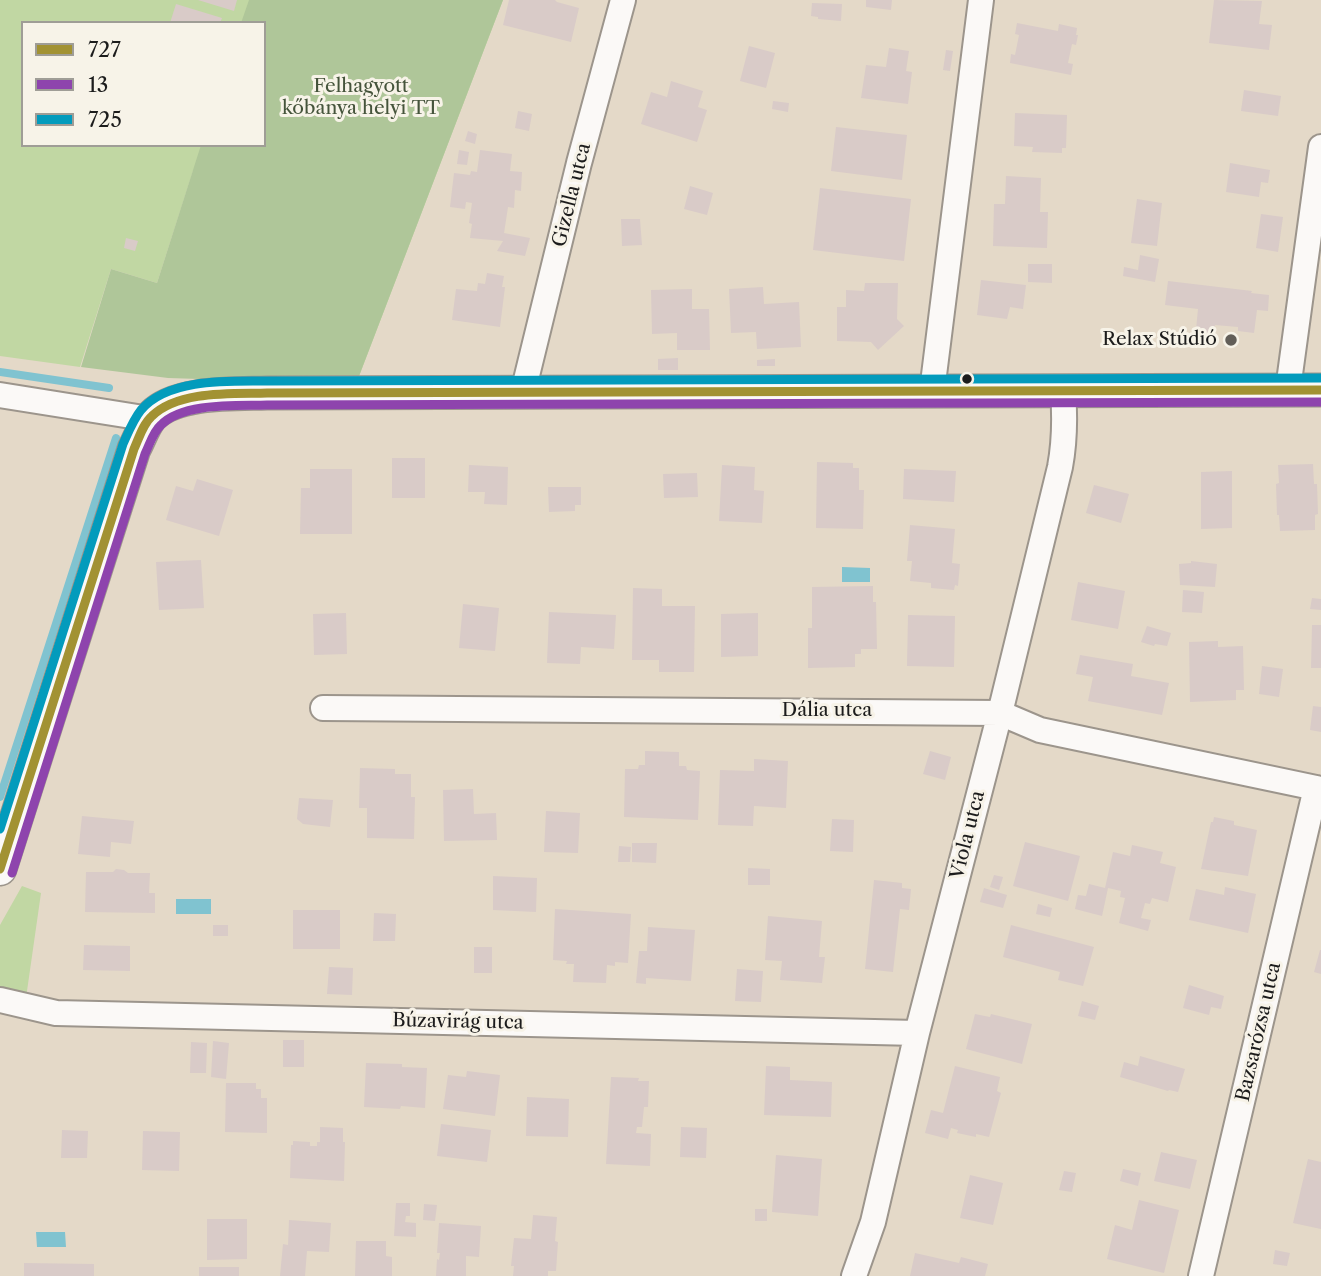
<!DOCTYPE html>
<meta charset="utf-8">
<style>
body{margin:0}
#map{position:relative;width:1321px;height:1276px;overflow:hidden;background:#e4d9c8;font-family:"Libre Caslon Text",serif}
canvas{display:block}
.legend{position:absolute;left:21px;top:21px;width:245px;height:126px;box-sizing:border-box;background:#f7f3e8;border:2px solid #9f9d96;margin:0;padding:9px 12px;list-style:none;font-size:21px;color:#1c1c1c}
.legend li{display:flex;align-items:center;gap:14px;height:35px}
.legend b{width:35px;border:2px solid #9f9d96}
</style>
<div id="map">
<canvas width="1321" height="1276"></canvas>
<ul class="legend">
<li><b style="height:9px;background:#a29233"></b>727</li>
<li><b style="height:9px;background:#8e44ad"></b>13</li>
<li><b style="height:9px;background:#039bbc"></b>725</li>
</ul>
</div>
<script>
const ctx = document.querySelector('canvas').getContext('2d');
ctx.lineJoin = 'round';
function paint(path, color) { ctx.fillStyle = color; ctx.fill(path, 'evenodd'); }
function trace(path, color, width, dash) { ctx.strokeStyle = color; ctx.lineWidth = width; ctx.lineCap = dash ? 'butt' : 'round'; ctx.setLineDash(dash || []); ctx.stroke(path); }
function drawText(font, color, halo, rows, align = 'center') {
  ctx.font = font + ' "Libre Caslon Text",serif'; ctx.lineWidth = 6; ctx.setLineDash([]); ctx.textBaseline = 'middle'; ctx.strokeStyle = halo; ctx.fillStyle = color; for (const [text, x, y, turn = 0] of rows) {
    ctx.save(); ctx.translate(x, y); ctx.rotate((+turn || 0) * Math.PI / 180); ctx.textAlign = isNaN(turn) ? turn : align; if (halo) ctx.strokeText(text, 0, 0); ctx.fillText(text, 0, 0); ctx.restore();
  }
}
const green = new Path2D(`
 M0 0H503L356 384 193 171 157 283 111 269 80 367 0 356ZM23 23H264V145H23Z
 M22 886 41 893 26 998 0 987V925Z`);
const forest = new Path2D(`
 M249 0H503L356 384 168 378 81 367 111 269 157 283 201 145H264V23H241Z`);
const water = new Path2D(`
 M842 567 870 568V582H842Z
 M176 899H211V914H176Z
 M36 1232H65L66 1247H37Z`);
const stream = new Path2D(`
 M0 372 109 388
 M0 797 116 438`);
const building = new Path2D(`
 M198 0H237L234 11Z
 M509 0H555L557 2 579 8 571 42 503 25Z
 M866 0H892L891 10 866 7Z
 M1214 0 1262 1 1259 24 1272 25 1269 50 1209 43Z
 M812 3 842 4 841 21 818 19V17L811 16Z
 M176 4 222 18 220 23H170Z
 M1017 23 1058 31 1059 24 1077 28 1076 35H1078L1076 45 1072 44 1068 63 1073 64 1071 75 1010 63 1011 54 1015 55 1019 35 1015 34Z
 M749 46 775 53 766 88 740 81Z
 M889 48 909 51 906 71 912 72 908 104 861 98 866 65 886 67Z
 M946 50 953 51 950 71 943 70Z
 M671 81 703 91 698 107 707 110 697 142 641 124 651 92 667 97Z
 M1244 90 1281 96 1278 116 1241 111Z
 M773 101 789 103 788 112 772 109Z
 M518 111 532 114 529 131 515 128Z
 M1015 113 1067 115 1066 148H1062V153L1032 152 1033 147 1014 146Z
 M836 127 907 135 902 180 831 171Z
 M468 131 477 134 475 144 465 141Z
 M459 150 469 152 467 165 457 164Z
 M480 150 512 154 510 171 522 172 521 191 515 190 514 208 508 207 504 233 530 238 525 256 497 251 503 241 470 238 472 224 469 223 472 203 466 202 465 209 450 207 454 173 470 175 471 171 477 172Z
 M1230 163 1270 170 1268 183 1261 182 1259 197 1226 192Z
 M1006 176 1041 178 1040 212H1048L1047 248 993 246 994 204H1005Z
 M690 186 713 193 707 215 684 209Z
 M820 188 911 199 904 261 813 250Z
 M1137 199 1162 203 1157 246 1131 243Z
 M1261 214 1283 217 1278 252 1256 248Z
 M621 219H640L642 245 622 246Z
 M126 238 138 241 135 251 124 248Z
 M1140 255 1159 259 1155 282 1123 276 1124 267 1138 270Z
 M1028 264H1052V283L1028 282Z
 M487 273 504 276 502 287H505L500 327 452 320 456 289 477 291 478 283 485 284Z
 M981 280 1026 285 1023 309 1010 307 1007 319 977 315Z
 M1168 281 1252 291 1251 293 1269 295 1268 311 1257 310 1254 333 1238 331V327L1215 325 1213 342 1195 340 1198 309 1165 305Z
 M865 283H898L897 319 904 326 878 350 871 342 837 341V307H846V290L864 291Z
 M763 287 764 304 799 302 801 347 757 349 756 332 731 333 729 289Z
 M692 289V309H709L710 350H677V333L652 334 651 290Z
 M678 358V370H658V359Z
 M775 359V366H757V360Z
 M392 458H425V498H392Z
 M817 462 853 463V468H859V490H864L863 529 816 528Z
 M1313 464 1314 484H1317L1318 514 1315 515V530L1280 531 1279 515H1277L1276 484 1279 483 1278 465Z
 M469 465 508 467 507 505 484 504 485 492H468Z
 M722 465 755 467 754 490 764 491 762 523 719 521Z
 M310 469H352V534H300L301 488H310Z
 M904 469 956 471 954 502 903 499Z
 M1232 471V528L1201 529V472Z
 M697 473 698 497 664 498 663 474Z
 M197 479 233 490 219 536 166 520 176 486 193 491Z
 M1094 485 1129 494 1121 523 1086 513Z
 M548 487H581V505H575V511L549 512Z
 M910 525 955 529 952 563 960 564 958 586 955 585 954 590 931 588V583L910 581 912 561H907Z
 M201 560 204 608 159 610 156 562Z
 M1191 561 1217 564 1215 587 1180 585 1179 564 1191 563Z
 M1078 582 1125 591 1118 629 1071 620Z
 M873 586V602H876L877 649H861V654H855V667L808 668V628H812V587Z
 M633 588 662 589V606H695L694 672H659V660H632Z
 M1183 590 1204 592 1202 613 1182 612Z
 M1312 598 1321 599V610L1310 609Z
 M463 604 499 608 495 651 459 648Z
 M549 612 616 615 614 649 581 647 580 664 547 663Z
 M346 613 347 654 314 655 313 614Z
 M758 613V656L721 657V614Z
 M908 615 955 616 954 667 907 666Z
 M1312 625H1321V668H1311Z
 M1147 626 1171 633 1167 646 1155 644 1154 646 1141 642Z
 M1218 641V647L1243 646 1244 690H1236V700L1190 702 1189 642Z
 M1080 655 1133 664 1131 676 1169 683 1162 715 1088 701 1093 677 1076 674Z
 M1262 666 1283 669 1279 697 1259 694Z
 M1313 706 1321 707V732L1310 730Z
 M645 751 679 752V766H686L687 770 700 771 698 820 624 817 625 769H638L639 765H645Z
 M930 751 951 757 945 780 923 774Z
 M754 759 788 761 786 808 754 806 753 826 718 825 720 770 754 771Z
 M360 768 395 769V774H411V797H415L414 839 367 838V808H359Z
 M473 789 474 814 496 813 497 840 444 841 443 790Z
 M299 798 333 800 330 827 303 824 297 819Z
 M546 811 580 813 578 853 544 852Z
 M82 816 134 821 131 844 111 842 110 857 78 854Z
 M1214 817 1234 821V825L1257 830 1248 876 1201 869 1211 822H1213Z
 M832 819 854 820 853 852 830 851Z
 M1025 842 1080 856 1068 901 1013 886Z
 M632 843H657L656 863 632 862Z
 M1132 845 1163 852 1160 863 1176 867 1168 902 1152 898 1150 904 1145 903 1141 918 1151 920 1148 931 1119 923 1125 898 1120 897 1121 891 1108 888 1102 916 1075 909 1078 895 1086 896 1089 884 1105 888 1113 852 1130 856Z
 M619 846 631 847 630 862H618Z
 M748 868 770 869V885H748Z
 M116 869 124 870 128 873H150L149 893H155V913L85 912 86 872H113Z
 M994 875 1003 877 999 890 990 887Z
 M493 876 537 878 536 912 493 910Z
 M874 880 902 883V888L911 889 909 910 900 909 893 972 865 969Z
 M1225 887 1256 894 1248 933 1189 920 1196 889 1224 895Z
 M984 888 1007 895 1003 908 980 902Z
 M1038 904 1052 908 1050 917 1036 914Z
 M555 909 631 914 628 963 615 962V966L607 965 606 983 573 982 574 964H566L567 961 553 960Z
 M293 910H340V949H293Z
 M374 913 396 914 395 941H373Z
 M768 916 822 921 819 957H825L822 983 780 980 782 961 765 960Z
 M213 925H228V936H213Z
 M1011 925 1094 947 1083 986 1058 980 1060 972 1003 957Z
 M648 927 695 930 691 981 646 978V984L636 983 639 951H647Z
 M84 945 130 946V971L83 970Z
 M474 947H492V973H474Z
 M1320 950H1321V974L1314 972Z
 M329 967 353 968 352 995 327 994Z
 M737 969 763 971 761 1002 735 1001Z
 M1189 985 1224 996 1221 1009 1211 1007 1209 1015 1183 1008Z
 M1082 1001 1099 1006 1095 1020 1078 1016Z
 M975 1014 990 1017 991 1014 1032 1024 1022 1064 966 1049Z
 M283 1040H304V1067H283Z
 M213 1041 229 1043 226 1079 211 1077Z
 M191 1042 207 1043 206 1073H190Z
 M1140 1056 1185 1069 1178 1092 1169 1090 1168 1091 1120 1077 1124 1062 1138 1066Z
 M366 1063 402 1064V1067L427 1068 425 1108 401 1106 400 1109 364 1107Z
 M766 1066 790 1067V1080L832 1082 831 1117 764 1115Z
 M955 1066 1000 1077 997 1091 1001 1093 989 1137 976 1134V1137L957 1133 958 1130 951 1128 948 1139 925 1133 931 1110 943 1113Z
 M467 1071 500 1075 495 1116 443 1109 448 1075 466 1077Z
 M611 1077 639 1078 638 1081H649L648 1107H644L642 1127H637L636 1133 651 1134 650 1166 606 1164Z
 M226 1083H256V1089H261V1098H267V1133L225 1132Z
 M527 1097 569 1099 568 1137 526 1136Z
 M441 1124 491 1130 487 1162 437 1156Z
 M320 1127 343 1128V1142H345L344 1181 290 1178 291 1145H293V1141L310 1142V1146H317V1142H320Z
 M681 1127 707 1128 706 1158 680 1157Z
 M62 1130 88 1131 87 1158H61Z
 M143 1131 180 1132 179 1171 142 1170Z
 M1161 1152 1197 1160 1190 1189 1154 1181Z
 M776 1155 822 1159 818 1216 772 1212Z
 M1308 1159 1321 1162V1229L1293 1223Z
 M1123 1169 1141 1173 1138 1186 1120 1181Z
 M1064 1171 1076 1173 1072 1192 1059 1190Z
 M970 1175 1003 1183 993 1225 960 1218Z
 M1139 1200 1179 1210 1164 1273 1107 1259 1115 1225 1132 1230Z
 M396 1203H410V1216H406L405 1222 416 1223V1237L394 1236Z
 M424 1204 437 1205 435 1221 423 1220Z
 M755 1209H767V1221H755Z
 M533 1215 557 1217 555 1241 558 1242 556 1271H548V1276H513L514 1266H511L514 1238 531 1239Z
 M207 1219H247V1259L207 1260Z
 M289 1220 331 1223 329 1252 307 1251 305 1276H280L283 1244 288 1245Z
 M439 1223 481 1226 479 1257 466 1256V1276H436L437 1259 439 1260 440 1253H437Z
 M356 1241H386V1256L392 1257V1276H355Z
 M1275 1250 1290 1253 1287 1266 1273 1264Z
 M915 1253 959 1263 961 1257 988 1264 985 1276H910Z
 M24 1263 94 1264V1276H24Z
 M199 1267H239V1276H199Z`);
const minor = new Path2D(`
 M1288 389 1321 147
 M932 391 981 0
 M523 392 579 163 623 0
 M0 395 150 419
 M323 708 1000 713 1040 730 1321 789
 M0 1000 56 1013 917 1033
 M854 1276 873 1222 917 1033 1000 713 1060 467C1065 440 1065 417 1063 391
 M1201 1276 1316 788`);
const tertiary = new Path2D(`
 M0 869 134 449C139 440 145 423 152 416 176 391 235 394 267 393L1321 390`);
const bus1 = new Path2D(`
 M0 869 134 449C139 438 143 424 152 416 179 390 233 394 267 393L1321 390`);
const bus2 = new Path2D(`
 M12 873 145 454C150 444 153 432 161 425 183 402 238 406 267 405L1321 402`);
const bus3 = new Path2D(`
 M0 829 123 444C128 433 133 420 141 410 168 378 229 381 267 381L1321 378`);
const markers = [
 [1231,340,7,"#625e58"],
 [967,379,6,"#1c1c1c"]
];
const parkNames = [
 ["Felhagyott",361,87],
 ["kőbánya helyi TT",361,109]
];
const streetNames = [
 ["Gizella utca",572,195,-76],
 ["Dália utca",827,711],
 ["Viola utca",968,835,-76],
 ["Búzavirág utca",458,1022,1],
 ["Bazsarózsa utca",1259,1032,-77]
];
const poiNames = [
 ["Relax Stúdió",1217,340]
];
paint(green, '#c1d7a3');
paint(forest, '#afc699');
paint(water, '#80c3d0');
trace(stream, '#80c3d0', 8);
paint(building, '#d9cbc8');
trace(minor, '#9c958c', 28);
trace(tertiary, '#9c958c', 35);
trace(minor, '#fbf9f7', 24);
trace(tertiary, '#fbf9f7', 32);
trace(bus1, '#a29233', 9);
trace(bus2, '#8e44ad', 9);
trace(bus3, '#039bbc', 9);
for (const [x, y, r, color] of markers) { const dot = new Path2D(); dot.arc(x, y, r, 0, 2 * Math.PI); ctx.fillStyle = color; ctx.fill(dot); trace(dot, '#f7f3e8', 2.5); }
drawText('19px', '#45543b', '#f7f3e8', parkNames);
drawText('19px', '#1c1c1c', '#f7f3e8', streetNames);
drawText('19px', '#1c1c1c', '#f7f3e8', poiNames, 'right');
</script>
